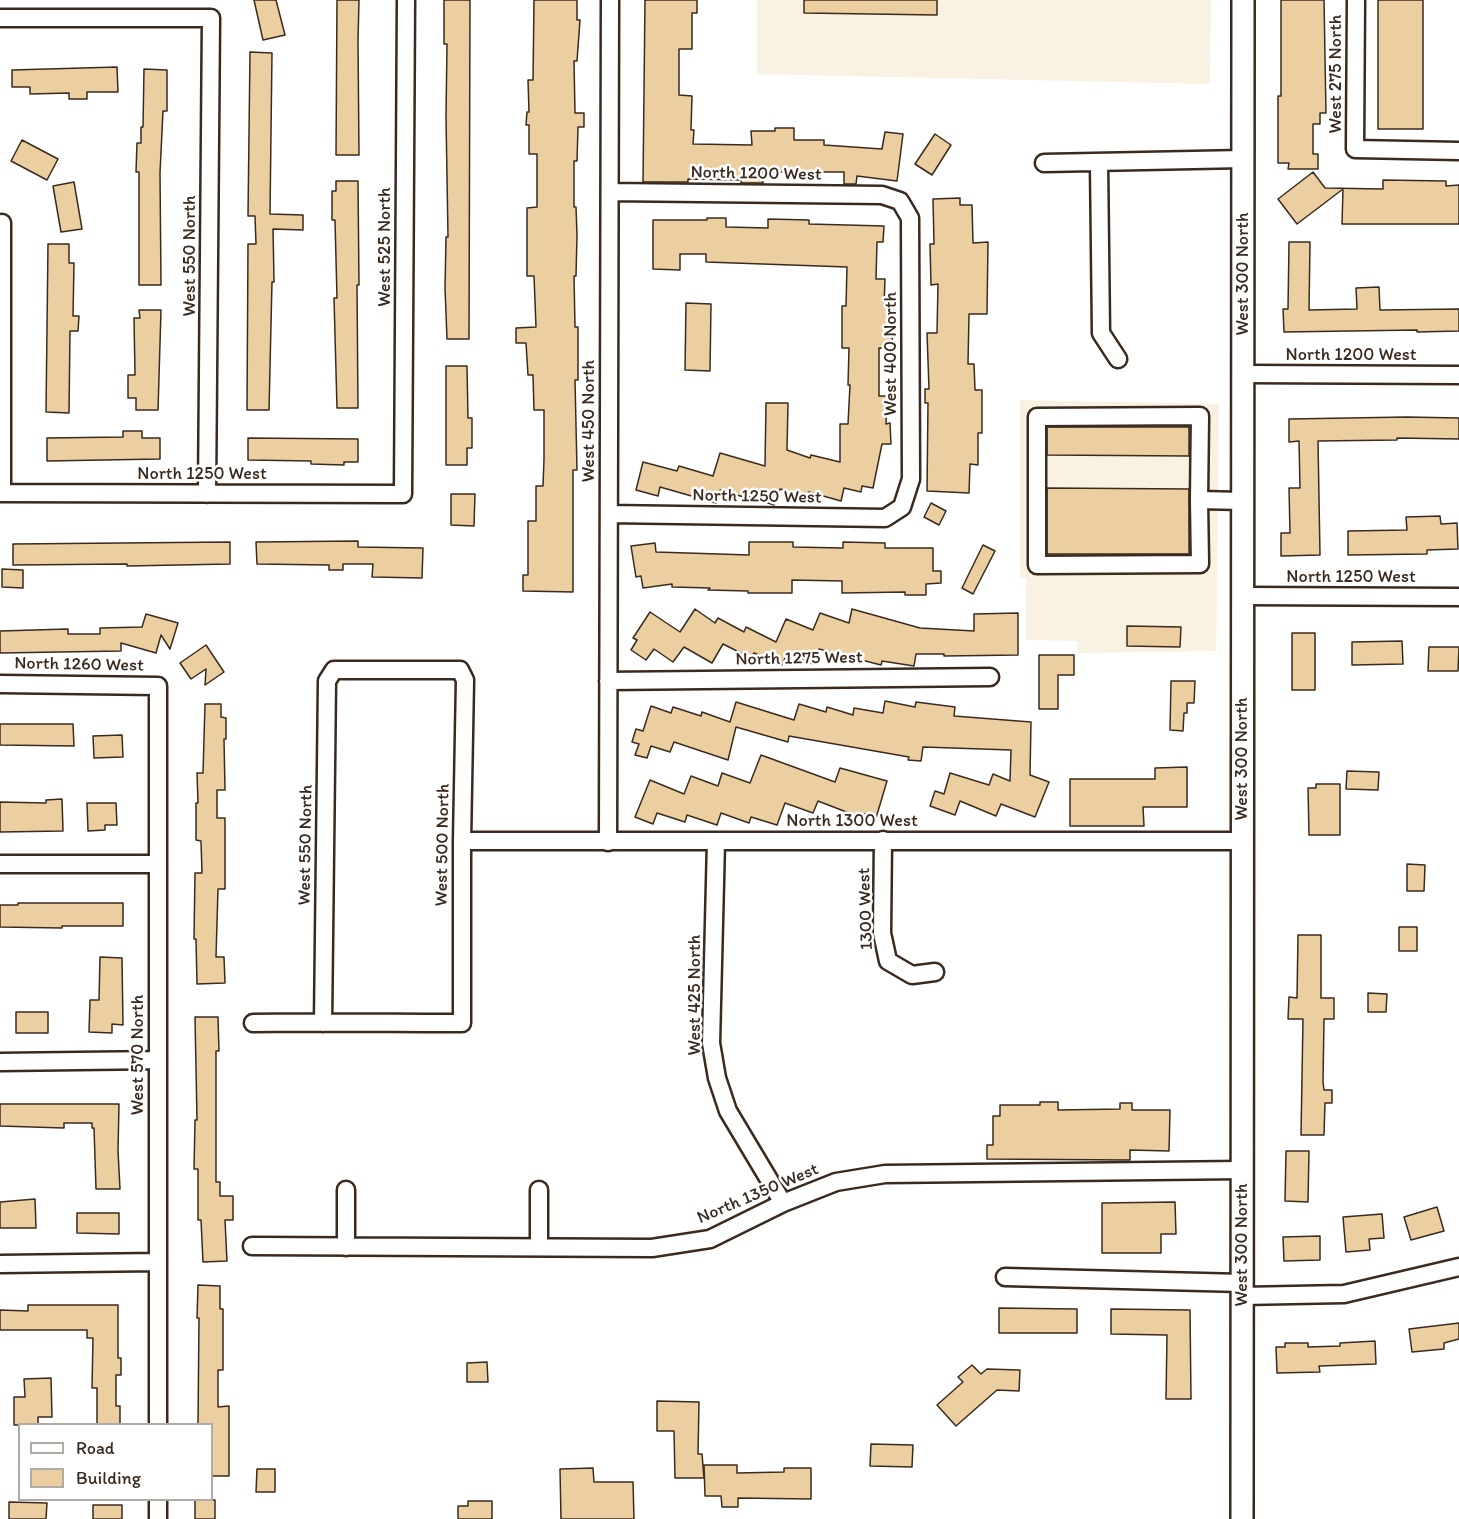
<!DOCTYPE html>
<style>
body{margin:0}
#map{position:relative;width:1459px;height:1519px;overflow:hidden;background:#fff;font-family:Itim,sans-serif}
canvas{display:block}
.legend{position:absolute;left:18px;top:1423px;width:195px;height:78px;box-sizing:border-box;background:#fff;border:2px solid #b1aaa5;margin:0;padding:8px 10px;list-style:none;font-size:18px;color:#3b2a1e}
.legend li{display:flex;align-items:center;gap:12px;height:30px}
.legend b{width:30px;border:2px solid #b1aaa5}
</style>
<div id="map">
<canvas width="1459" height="1519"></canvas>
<ul class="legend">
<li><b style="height:8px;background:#fff"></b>Road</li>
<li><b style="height:16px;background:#eccfa0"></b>Building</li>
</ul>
</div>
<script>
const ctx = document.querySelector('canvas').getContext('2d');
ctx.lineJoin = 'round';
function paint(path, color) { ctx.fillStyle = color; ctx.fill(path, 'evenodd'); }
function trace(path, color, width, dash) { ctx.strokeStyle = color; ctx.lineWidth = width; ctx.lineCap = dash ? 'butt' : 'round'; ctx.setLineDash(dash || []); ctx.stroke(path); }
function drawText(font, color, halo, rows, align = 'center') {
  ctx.font = font + ' Itim,sans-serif'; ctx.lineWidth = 5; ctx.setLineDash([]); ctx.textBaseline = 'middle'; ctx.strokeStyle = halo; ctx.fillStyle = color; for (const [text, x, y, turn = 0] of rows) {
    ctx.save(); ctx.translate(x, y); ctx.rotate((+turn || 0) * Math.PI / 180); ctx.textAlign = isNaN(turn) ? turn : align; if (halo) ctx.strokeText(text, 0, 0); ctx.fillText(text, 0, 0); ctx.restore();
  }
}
const built = new Path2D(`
 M757 0H1211L1210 84 757 74Z
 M1020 400 1219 404 1216 651 1078 653 1077 641 1026 640V578H1020Z`);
const building = new Path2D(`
 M254 0H276L285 35 263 40Z
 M337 0H359L358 40 359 155H336Z
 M444 0H470L469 339H447L445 288 446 237H448L446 117 447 44H444Z
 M534 0H577V20H580L577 61H574L575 113H584V127H578L577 161H574V207H576L577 235 576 276H574L575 327H578V380H575L577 470H573V592L523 591V575H528V521H536V486H543L544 459V410H534L533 375H528L526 343H516V328L536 327 534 276H527V208L537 207V154H529V125H526L527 112H529L528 80H533Z
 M645 0H697V13H692V49H679V95L692 96 691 130H694L693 144 752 145 751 131H775V128H794V140H824V145L882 149 885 132 903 134 897 181 857 176 856 184H844V172H763V183H741V180L688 179V182H643Z
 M804 0H937V15L804 13Z
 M1281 0H1324L1326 113H1320V124H1313V154H1318V169H1288L1289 163H1278V96H1281Z
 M1378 0H1423V129H1378Z
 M250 52 272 53 270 214 303 215V230L273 229 274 282H272L269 410H247L248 244H256L255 216H248Z
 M117 67 118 92H87V99H69V93L30 94V87H12V70Z
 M144 69 167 70V111H163L160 173 161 285H139V172H136L137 143H141V127H143Z
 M935 134 951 145 932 175 915 164Z
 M22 140 58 159 47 180 11 161Z
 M1313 172 1325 188 1383 189V180L1446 181V186L1459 185V224H1342L1343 189 1297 224 1278 199Z
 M336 181H358L359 285H357L358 408H337L334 298H337L335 220H332V191H336Z
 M74 182 82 229 61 232 53 186Z
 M960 198V205H972L973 243 988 242 987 314H969L968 364H974L975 390H982V433H978V465L970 464 969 493 927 491 928 403H925V389H929L927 333H937L938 284 931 285 930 244H934L933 199Z
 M707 218H726V227L768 228V219L809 220V224L884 226 883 242H877L876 279H885L884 305H893L892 349 879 348V396H887L886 424 890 423 891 444H882L873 488 862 486 861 492 844 488 841 501 809 492 808 496 780 489 774 505 748 496 747 498 720 490 716 503 660 487 658 496 636 490 643 462 677 471 679 466 713 476 720 453 765 466 766 403H788L787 450 810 458 811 455 840 462V424H848L850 385H848L849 348H842V306H846L847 267 706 262V254H680V270L653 269V220H707Z
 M1289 242H1310L1309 310 1357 309 1356 288 1379 287 1380 310 1459 309V331L1417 332V330L1284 332 1283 309H1288Z
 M48 244H69V263H74L73 316H79L78 331H70L69 413 46 412Z
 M686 303 711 304 710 371 685 370Z
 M139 310H161L158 410H136V398H128V375H135L134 318H140Z
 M446 366H467L468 418H472V448H467V465H446Z
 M1407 417 1459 418V439L1397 438V440L1318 441 1320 555 1281 556V533H1290L1289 488H1300L1299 441 1289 442V419Z
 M1047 427H1189V456L1047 455Z
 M123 431H142V438H160V459L47 461V438L123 437Z
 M248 438 358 439V462H344V465L311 464V461L248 460Z
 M1047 488 1189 489V554H1047Z
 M451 494H475L474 526 451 525Z
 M931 503 946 511 939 525 924 517Z
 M1440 516 1441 524 1457 523 1458 549 1427 550V554L1348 555V531L1407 530 1406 517Z
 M358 541V547L423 548 422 578 372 577 373 564H343V570H329V565L257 564 256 542Z
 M230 542V564L127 566V564L13 565V544Z
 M749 542H793V547L843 548V542L885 543V548H933V571H941V583L926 584V595H905V592L842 593V581L792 580V593H748V591L708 590 710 588 672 587V584L643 588 641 576 636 577 631 546 655 543 656 552 749 555Z
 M983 545 995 551 973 594 962 588Z
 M2 569 23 570V588L2 587Z
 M695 609 715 623 718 618 744 632 746 627 776 642 786 619 813 630 820 613 849 623 852 609 920 628 974 631V614L1018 613V655L944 656V654H916L914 666 882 661 881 665 819 649 813 664 787 654 782 665 754 653 751 658 723 644 712 663 684 647 673 662 654 649 646 660 631 650 637 640 633 638 650 612 680 632Z
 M146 614 178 623 170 649 161 635 156 653 121 643V651L0 653V631L68 629V634H100V628L142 627Z
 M1127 626 1181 627 1180 647 1127 646Z
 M1292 633H1315V690H1292Z
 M1402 641 1403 664 1352 665V642Z
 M206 645 224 672 205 685 206 669 191 679 180 663Z
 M1429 647H1459L1458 671H1428Z
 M1039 655H1074V675H1058V709H1039Z
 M1171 681H1195L1194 703H1187V713H1184L1183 731 1170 730Z
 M885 701 915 707 916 702 955 707 954 716 1031 722 1030 775 1049 782 1035 817 1001 804 996 816 960 801 955 815 930 806 935 791 944 794 950 773 989 785 993 774 1010 781 1011 750 923 747 921 761 908 760 909 757 789 736 788 742 736 727 728 760 674 742 670 752 651 746 647 758 635 755 639 744 632 742 636 729 643 731 651 706 671 713 673 707 701 716 702 712 730 722 736 702 794 720 799 704 826 712 827 707 853 715 854 708 883 713Z
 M205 704H221V717L226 718V739H224L225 790H217V818H225V889H218L216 957H224L225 983 197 984 196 939H194L195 873H202L201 841 196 840V803H198L197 773H203Z
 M0 724H73L74 746 0 745Z
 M122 735 123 757 94 758 93 736Z
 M761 755 835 782 840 768 887 781 876 818 864 814 861 826 846 822 849 813 818 801 813 813 785 803 777 825 751 817 749 823 721 813 717 825 687 815 685 822 657 813 653 824 635 817 650 780 684 794 691 776 718 786 722 773 750 783Z
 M1187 767V807H1143L1144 826H1070V779H1155V768Z
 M1347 771 1379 772 1378 790 1346 789Z
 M1316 784H1340V835H1309L1308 788H1316Z
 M62 799 63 831 0 832V802L46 803V800Z
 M87 803H116L117 825H105V830L88 831Z
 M1407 864 1425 865 1424 891H1407Z
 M18 903H123V926H62V928L0 927V905H18Z
 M1399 927H1417V951H1399Z
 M1298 935H1321V998H1334V1019H1324L1323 1082 1324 1090H1332V1103H1325L1324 1135H1301L1303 1019H1288L1289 997 1297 998Z
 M100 957 122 958 123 1025 112 1024V1033L89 1032 90 1000H99Z
 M1368 993 1387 994 1386 1012H1368Z
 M16 1012H48V1033H16Z
 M195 1017H218L219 1051H216V1182H220V1196H233V1220H225L227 1261 203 1262 201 1220H198V1169H194L195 1120H197Z
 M1040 1102H1058V1110L1120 1109V1103H1132V1110H1170L1169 1151 1130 1150V1160L987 1159V1145H993V1116H1000V1105H1040Z
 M0 1104H119L118 1151 120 1189H96L94 1128H92V1123H64V1128L0 1126Z
 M1286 1151H1309L1308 1202 1285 1201Z
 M35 1199 36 1228H0V1202Z
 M1175 1202 1176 1234H1161V1253H1102V1203Z
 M1437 1207 1444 1231 1411 1240 1404 1217Z
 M77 1213H119V1234L77 1233Z
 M1382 1214 1384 1238 1369 1239 1370 1250 1346 1252 1343 1217Z
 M1320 1236V1260L1284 1261 1283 1237Z
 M198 1285 220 1286V1309H223V1370H218V1407L229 1406V1476H212V1425H198L199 1318H197Z
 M28 1305H118V1358H121V1375H116V1406H120V1425H97V1388H92L93 1338H87V1330H0V1310L28 1311Z
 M999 1308 1077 1309V1333H999Z
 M1111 1309 1190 1310 1191 1399H1166L1167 1335 1111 1334Z
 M1459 1323V1339L1444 1343V1349L1412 1352 1409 1329Z
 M1375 1341 1376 1364 1319 1366 1320 1372 1277 1373 1276 1347H1285V1343H1308V1347L1340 1346V1343Z
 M487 1362 488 1382H467V1363Z
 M972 1365 981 1374 987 1369 1020 1370 1019 1391 997 1390 956 1426 937 1405 963 1382 958 1377Z
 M51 1378 52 1417H38V1425H14V1397H25L24 1379Z
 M657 1401 699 1402 698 1454H702L704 1478H675L674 1431H657Z
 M871 1444 913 1445 912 1467 870 1466Z
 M704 1465H737V1473L784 1472V1468H811V1499L738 1498V1507H722L721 1496H705Z
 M593 1468 594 1482H633L634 1519H561L560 1469Z
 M257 1469H275V1492H256Z
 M195 1500H215V1519H195Z
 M468 1501H492V1519H458V1506H468Z
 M9 1502 47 1503 46 1519H9Z
 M93 1505H122V1519H93Z`);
const minor = new Path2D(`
 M1356 0 1355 149 1459 151
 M0 18H211L207 494
 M1099 162 1101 333 1118 359
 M1044 163 1243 159
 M1243 374 1459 375
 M0 493 403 494 406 0
 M2 493V223
 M1199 500 1200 564 1037 565V417L1200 416 1199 500 1243 501
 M609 514 885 518 902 507 911 479 910 218 900 201 882 195 610 192
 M1242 596 1459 597
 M608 681 990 677
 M0 684 158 686V1424
 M883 840 882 933 888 961 912 975 935 972
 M462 841H1243
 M608 842 610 0
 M716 842 711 1043 717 1078 728 1111 783 1203
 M0 864H158
 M253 1023C323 1022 393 1023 462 1023V841L465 680 460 670H334L327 681 323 1023
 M0 1062 158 1060
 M346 1190V1247
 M539 1190V1247
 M252 1246 652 1248 710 1239 783 1203 836 1182 885 1174 1242 1170
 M0 1264 158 1262
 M1005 1277 1242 1283
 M1242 1296 1344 1294 1459 1267
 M158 1500V1519`);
const major = new Path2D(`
 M1242 1519 1243 0`);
const streetNames = [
 ["West 275 North",1336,74,-90],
 ["North 1200 West",756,174,1],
 ["West 525 North",385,247,-90],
 ["West 550 North",190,256,-90],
 ["West 300 North",1243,274,-90],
 ["West 400 North",891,354,-90],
 ["North 1200 West",1351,355],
 ["West 450 North",589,421,-90],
 ["North 1250 West",202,474],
 ["North 1250 West",757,497,1],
 ["North 1250 West",1351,577],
 ["North 1275 West",799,659,-1],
 ["North 1260 West",79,665,1],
 ["West 300 North",1242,759,-90],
 ["North 1300 West",852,821],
 ["West 550 North",306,845,-89],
 ["West 500 North",443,845,-89],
 ["1300 West",866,909,-92],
 ["West 425 North",695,995,-90],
 ["West 570 North",138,1055,-90],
 ["North 1350 West",758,1194,-23],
 ["West 300 North",1242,1245,-90]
];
paint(built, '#f9f1e2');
paint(building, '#eccfa0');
trace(building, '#3b2a1e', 1.5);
trace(minor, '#3b2a1e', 21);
trace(major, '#3b2a1e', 26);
trace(minor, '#fff', 16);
trace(major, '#fff', 21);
drawText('18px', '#3b2a1e', '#fff', streetNames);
</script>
